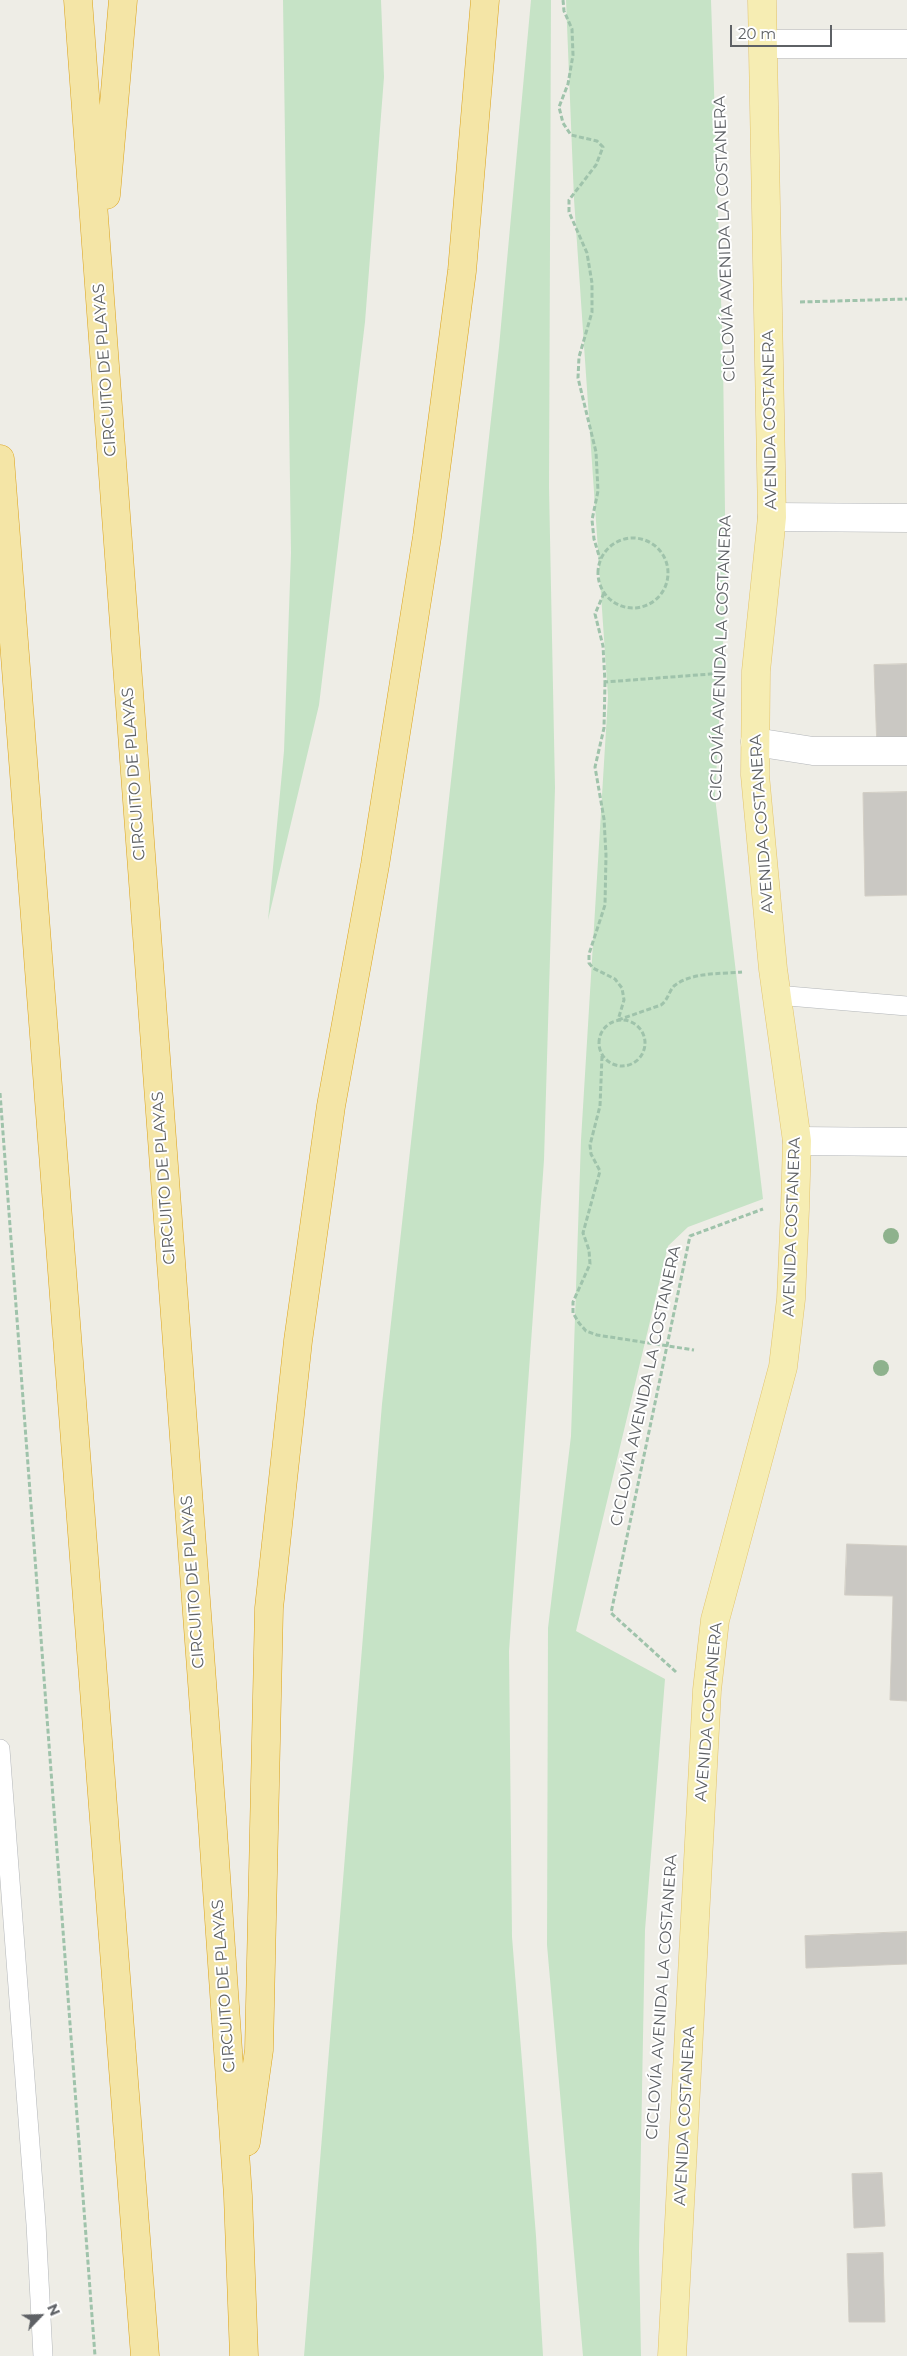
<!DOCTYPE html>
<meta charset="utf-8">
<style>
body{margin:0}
#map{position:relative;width:907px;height:2356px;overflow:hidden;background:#eeede6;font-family:Montserrat,sans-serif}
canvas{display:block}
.north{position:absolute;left:15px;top:2291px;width:50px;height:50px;-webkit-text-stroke:4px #fff;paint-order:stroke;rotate:66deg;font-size:14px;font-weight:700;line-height:20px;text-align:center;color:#5e6165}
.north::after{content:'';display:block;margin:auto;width:18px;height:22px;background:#5e6165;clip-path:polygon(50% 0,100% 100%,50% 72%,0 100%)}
.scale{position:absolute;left:730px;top:25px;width:102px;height:22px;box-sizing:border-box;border:2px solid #5e6165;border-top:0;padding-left:6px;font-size:15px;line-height:18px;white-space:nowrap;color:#5e6165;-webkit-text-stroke:4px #fff;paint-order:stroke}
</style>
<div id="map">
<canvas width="907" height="2356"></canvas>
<div class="north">N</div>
<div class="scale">20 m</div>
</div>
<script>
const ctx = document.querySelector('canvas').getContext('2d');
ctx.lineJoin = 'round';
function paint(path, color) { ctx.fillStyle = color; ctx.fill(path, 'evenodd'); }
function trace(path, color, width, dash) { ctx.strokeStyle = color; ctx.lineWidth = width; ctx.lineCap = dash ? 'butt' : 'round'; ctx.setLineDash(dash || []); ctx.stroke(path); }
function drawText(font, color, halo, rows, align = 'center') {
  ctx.font = font + ' Montserrat,sans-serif'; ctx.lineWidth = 4; ctx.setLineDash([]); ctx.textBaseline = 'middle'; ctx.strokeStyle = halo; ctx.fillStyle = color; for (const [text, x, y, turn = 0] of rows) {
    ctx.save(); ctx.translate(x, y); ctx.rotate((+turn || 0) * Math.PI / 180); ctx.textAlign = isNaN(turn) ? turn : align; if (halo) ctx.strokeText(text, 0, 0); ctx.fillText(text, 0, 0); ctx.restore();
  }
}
const green = new Path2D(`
 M283 0H381L384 77 365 322 319 705 268 920 284 751 291 553Z
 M531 0H551L549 487 555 788 544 1160 509 1651 512 1937 536 2236 543 2356H304L382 1404 499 347Z
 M566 0H711L723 358 726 589 715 797 763 1199 688 1227 668 1246 576 1631 665 1679 645 1930 639 2251 641 2356H583L547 1945 548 1628 571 1436 581 1140 608 697 574 199Z`);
const building = new Path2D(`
 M907 664V748L877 749 874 665Z
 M907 792V895L865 896 863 793Z
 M847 1544 907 1546V1701L890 1700 893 1596 845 1595Z
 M907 1932V1964L806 1968 805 1936Z
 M882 2173 885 2226 854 2228 852 2174Z
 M883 2253 885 2322H849L847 2254Z`);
const path = new Path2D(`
 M563 0 564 11 572 29 573 55 568 84 559 107 563 123 571 135 597 141 603 147 596 165 569 200V212L587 253 592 283V312L579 357 578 378 596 452 598 491 592 520 594 539 600 559
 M800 302 907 299
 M598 573a35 35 0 1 1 70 0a35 35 0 1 1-70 0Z
 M604 593 595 614 603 646 605 682 724 673
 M605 682 604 728 595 767 604 819 606 855 605 905 589 954V963L593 968 615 979 622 988 624 1000 618 1020
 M599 1043a23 23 0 1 1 46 0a23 23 0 1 1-46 0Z
 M618 1020 661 1005C668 1000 669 991 674 986 691 972 721 974 742 972
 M602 1056 600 1106 590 1145 591 1154 600 1171 583 1233 589 1250 590 1264 573 1302V1313L579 1323 586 1331 597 1335 694 1350
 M0 1093 95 2356
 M676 1672 611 1613 690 1236 763 1209`);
const service = new Path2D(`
 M776 995 907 1006
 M0 1749 36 2224 43 2356`);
const minor = new Path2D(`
 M772 517 907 518
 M755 742 813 751H907
 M797 1141 907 1142`);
const tertiary = new Path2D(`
 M764 44H907`);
const primary = new Path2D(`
 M672 2356 707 1690 715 1620 783 1367 791 1299 795 1209 797 1141 773 969 755 775 756 671 772 517 762 0`);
const trunk = new Path2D(`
 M78 0 212 1817 238 2196 244 2356
 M106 195 123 0
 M0 459 145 2356
 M246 2142 259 2050 269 1608 298 1341 331 1106 375 865 427 537 462 271 485 0`);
const trees = [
 [891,1236],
 [881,1368]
];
const streetNames = [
 ["CICLOVÍA AVENIDA LA COSTANERA",725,239,-92],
 ["CIRCUITO DE PLAYAS",105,370,-94],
 ["AVENIDA COSTANERA",770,420,-91],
 ["CICLOVÍA AVENIDA LA COSTANERA",721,658,-88],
 ["CIRCUITO DE PLAYAS",134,774,-94],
 ["AVENIDA COSTANERA",762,824,-94],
 ["CIRCUITO DE PLAYAS",164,1178,-94],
 ["AVENIDA COSTANERA",792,1227,-88],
 ["CICLOVÍA AVENIDA LA COSTANERA",646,1386,-78],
 ["CIRCUITO DE PLAYAS",193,1582,-94],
 ["AVENIDA COSTANERA",709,1712,-85],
 ["CIRCUITO DE PLAYAS",224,1986,-94],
 ["CICLOVÍA AVENIDA LA COSTANERA",662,1997,-86],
 ["AVENIDA COSTANERA",685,2116,-87]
];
paint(green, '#c6e3c6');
paint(building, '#cac8c3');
trace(building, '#d2cec5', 1);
trace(service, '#b3b6b9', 20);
trace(minor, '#b3b6b9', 29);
trace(tertiary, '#b3b6b9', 29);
trace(primary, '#e2c36b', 29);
trace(trunk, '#dba21a', 29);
trace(path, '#9fc3ab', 3, [5, 2.5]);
trace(service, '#fff', 19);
trace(minor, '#fff', 28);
trace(tertiary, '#fff', 28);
trace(primary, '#f6edb3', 28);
trace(trunk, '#f4e5a6', 28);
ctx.fillStyle = '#8eb28d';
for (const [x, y] of trees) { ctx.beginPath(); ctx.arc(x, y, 8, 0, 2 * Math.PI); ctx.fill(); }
drawText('16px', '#5e6165', '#fff', streetNames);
</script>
